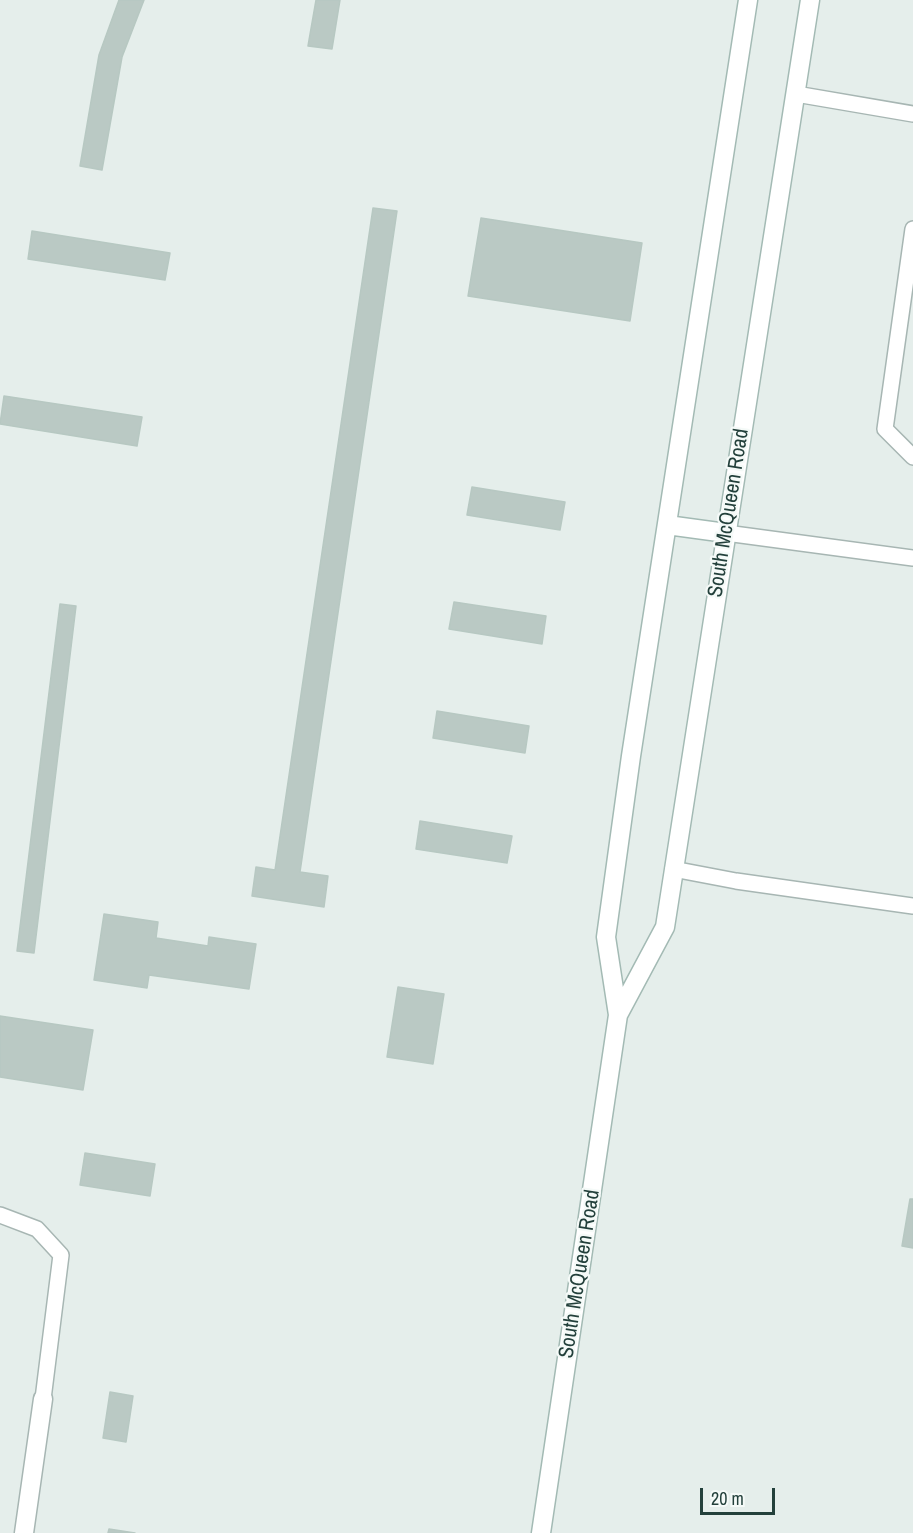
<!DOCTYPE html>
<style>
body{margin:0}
#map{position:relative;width:913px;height:1533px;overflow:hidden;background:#e5eeeb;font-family:"Archivo Narrow",sans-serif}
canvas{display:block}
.scale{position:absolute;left:700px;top:1488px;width:75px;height:27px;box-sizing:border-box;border:3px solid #23403b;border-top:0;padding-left:8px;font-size:18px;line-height:21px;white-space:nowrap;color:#23403b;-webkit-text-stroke:4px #f5faf8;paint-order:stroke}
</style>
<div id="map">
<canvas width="913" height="1533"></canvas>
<div class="scale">20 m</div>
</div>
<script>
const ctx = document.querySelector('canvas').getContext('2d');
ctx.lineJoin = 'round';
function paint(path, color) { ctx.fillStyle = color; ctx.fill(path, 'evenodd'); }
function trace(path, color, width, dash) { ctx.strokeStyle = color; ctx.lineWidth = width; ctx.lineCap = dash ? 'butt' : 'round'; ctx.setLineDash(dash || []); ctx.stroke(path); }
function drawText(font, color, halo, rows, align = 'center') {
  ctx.font = font + ' "Archivo Narrow",sans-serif'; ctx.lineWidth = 4.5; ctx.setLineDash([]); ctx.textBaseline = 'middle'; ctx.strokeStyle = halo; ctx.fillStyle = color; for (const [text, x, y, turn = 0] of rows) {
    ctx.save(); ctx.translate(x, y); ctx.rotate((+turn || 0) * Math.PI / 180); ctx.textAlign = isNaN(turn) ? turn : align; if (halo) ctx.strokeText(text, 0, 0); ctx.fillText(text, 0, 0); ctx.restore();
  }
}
const building = new Path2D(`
 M119 0H144L122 57 102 170 80 166 99 55Z
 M316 0H340L332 49 308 46Z
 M373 208 397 211 300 872 328 876 324 907 252 896 256 867 275 870Z
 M481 218 642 243 630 321 468 296Z
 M32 231 170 253 165 280 28 259Z
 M4 396 142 417 137 446 0 424Z
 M472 487 565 502 560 530 467 515Z
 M454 602 546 616 542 644 449 629Z
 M60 604 76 606 34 953 17 951Z
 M437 711 529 726 525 753 433 738Z
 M420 821 512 836 507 863 416 849Z
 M104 914 158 922 156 938 208 946 209 937 256 944 249 989 149 975 147 988 94 980Z
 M398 987 444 994 433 1064 387 1057Z
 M0 1016 93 1030 83 1090 0 1077Z
 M85 1153 155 1164 150 1196 80 1185Z
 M910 1199H913V1248L902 1246Z
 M110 1392 133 1396 126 1442 103 1438Z
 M109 1529 135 1533H108Z`);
const lane = new Path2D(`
 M796 94 913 114
 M913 229 885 429 913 457
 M726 533 913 558
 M673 869 736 881 913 906
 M0 1215 37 1229 61 1255 43 1399`);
const street = new Path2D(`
 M24 1533 43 1399`);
const secondary = new Path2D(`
 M667 525 726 533
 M618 1015 665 927 810 0
 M541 1533 618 1015 606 937 631 756 748 0`);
const streetNames = [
 ["South McQueen Road",729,513,-81],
 ["South McQueen Road",580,1274,-81]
];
paint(building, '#bac9c4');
trace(building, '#b7c8c2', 1.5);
trace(lane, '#a7b6b3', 18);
trace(street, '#a7b6b3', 21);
trace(secondary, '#a3bab4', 21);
trace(lane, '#fff', 15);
trace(street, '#fff', 18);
trace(secondary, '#fff', 18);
drawText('21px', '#23403b', '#f5faf8', streetNames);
</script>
